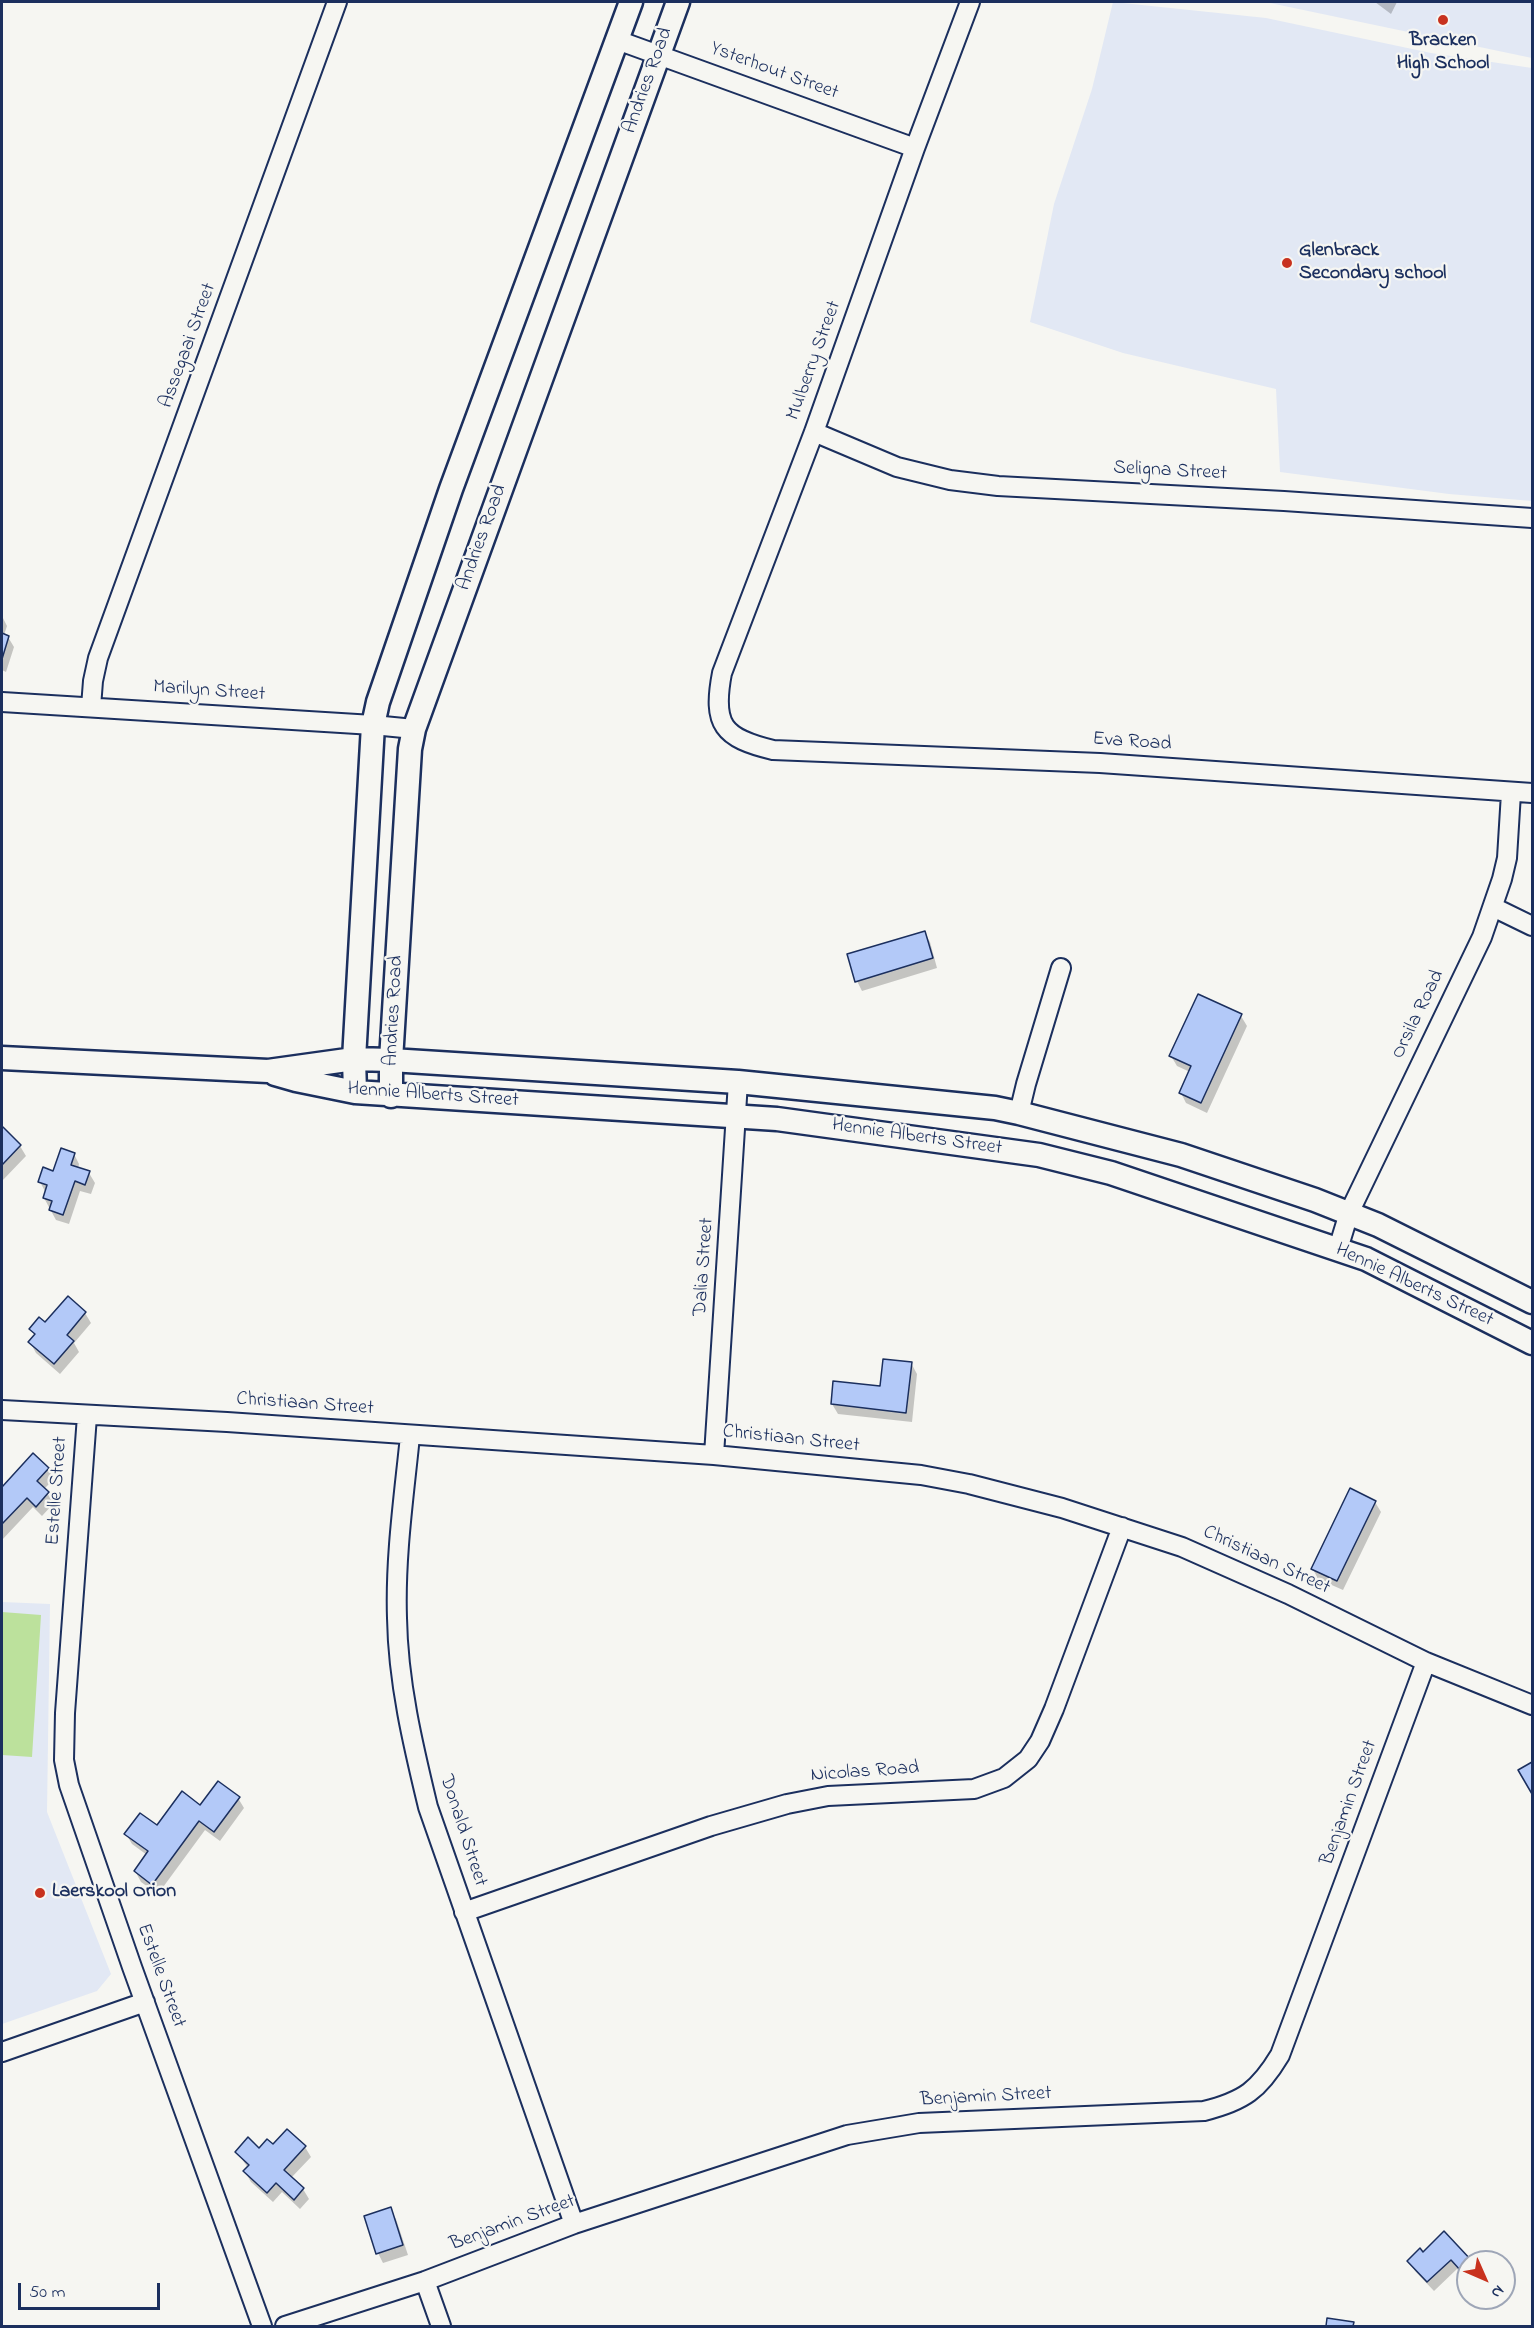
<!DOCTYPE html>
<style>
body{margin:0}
#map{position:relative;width:1534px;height:2328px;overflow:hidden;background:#f6f6f2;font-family:"Indie Flower",sans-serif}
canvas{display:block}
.frame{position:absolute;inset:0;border:3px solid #1b2f5e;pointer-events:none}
.north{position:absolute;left:1456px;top:2250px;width:60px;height:60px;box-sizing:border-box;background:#f6f6f2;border:2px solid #9ea6b7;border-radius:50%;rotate:135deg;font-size:16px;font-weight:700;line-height:24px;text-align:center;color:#1b2f5e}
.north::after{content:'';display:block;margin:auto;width:21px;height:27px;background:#c8321e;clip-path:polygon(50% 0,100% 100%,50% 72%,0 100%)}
.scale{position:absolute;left:18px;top:2283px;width:142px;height:27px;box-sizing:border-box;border:3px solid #1b2f5e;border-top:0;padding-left:8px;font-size:18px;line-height:21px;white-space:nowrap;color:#1b2f5e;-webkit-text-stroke:4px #f6f6f2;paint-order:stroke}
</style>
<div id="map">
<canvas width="1534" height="2328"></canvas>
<div class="frame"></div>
<div class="north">N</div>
<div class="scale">50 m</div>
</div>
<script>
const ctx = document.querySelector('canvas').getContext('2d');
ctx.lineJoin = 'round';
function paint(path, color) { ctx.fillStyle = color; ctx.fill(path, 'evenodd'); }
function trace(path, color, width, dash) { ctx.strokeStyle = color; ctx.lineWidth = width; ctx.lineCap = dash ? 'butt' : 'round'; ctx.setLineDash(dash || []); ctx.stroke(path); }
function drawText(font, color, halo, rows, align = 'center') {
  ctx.font = font + ' "Indie Flower",sans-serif'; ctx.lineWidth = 4.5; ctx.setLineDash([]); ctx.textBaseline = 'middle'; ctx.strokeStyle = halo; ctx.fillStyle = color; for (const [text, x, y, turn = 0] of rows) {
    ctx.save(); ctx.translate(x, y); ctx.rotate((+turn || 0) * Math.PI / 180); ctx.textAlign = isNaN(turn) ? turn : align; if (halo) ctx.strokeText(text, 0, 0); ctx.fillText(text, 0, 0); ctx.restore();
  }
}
const built = new Path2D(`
 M1113 2 1266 18 1431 53 1532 68V501L1449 494 1280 472 1276 389 1123 353 1030 322 1054 204 1092 89Z
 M1255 2H1532V58L1270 3Z
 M2 1602 50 1604 47 1812 111 1974 97 1991 2 2024Z`);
const green = new Path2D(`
 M2 1612 41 1615 32 1757 2 1755Z`);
const shadow = new Path2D(`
 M1375 2H1397L1391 14Z
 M2 616 7 626 4 635 8 637 14 647 6 672 2 670Z
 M924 932 930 942 937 968 862 991 857 981Z
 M1199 996 1241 1016 1247 1026 1207 1113 1186 1103 1181 1093 1190 1072 1177 1066 1171 1056Z
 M3 1129 20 1146 26 1156 2 1181Z
 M74 1154 79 1164 78 1169 89 1173 95 1183 91 1194 80 1191 69 1224 56 1220 44 1198 46 1193 40 1182 54 1173Z
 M68 1298 85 1313 91 1323 74 1343 79 1352 60 1374 36 1353 30 1342 35 1336 31 1329 45 1324Z
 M911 1363 917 1374 912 1422 838 1414 832 1404 881 1388Z
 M33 1456 48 1469 54 1479 44 1489 54 1503 42 1516 33 1507 2 1540V1489Z
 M1375 1502 1381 1512 1343 1590 1318 1579 1313 1569Z
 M238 1798 244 1808 220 1841 205 1830 158 1894 141 1882 135 1871 147 1855 132 1844 126 1834 157 1827 200 1807Z
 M273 2146 305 2147 311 2157 291 2178 303 2189 309 2199 300 2209 282 2192 273 2202 251 2182 245 2172 248 2168 237 2152Z
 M390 2209 396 2219 408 2255 383 2263 378 2253Z
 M1423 2254 1468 2262V2279L1457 2269 1434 2291 1415 2271 1409 2261Z`);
const building = new Path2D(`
 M2 633 9 636 2 659Z
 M925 931 933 958 855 982 847 954Z
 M1198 994 1242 1014 1201 1103 1179 1093 1191 1066 1169 1056Z
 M3 1127 21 1145 2 1165V1128Z
 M61 1148 75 1153 71 1165 90 1171 85 1185 75 1181 63 1215 49 1210 52 1201 43 1198 47 1185 38 1182 43 1167 53 1171Z
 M68 1296 86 1312 67 1335 74 1341 54 1364 28 1342 35 1334 29 1329 39 1317 45 1322Z
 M883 1359 912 1362 906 1413 831 1404 833 1381 880 1386Z
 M33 1453 49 1468 37 1481 49 1492 36 1507 27 1498 2 1524V1487Z
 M1350 1488 1376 1501 1337 1581 1311 1569Z
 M1532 1762V1794L1518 1770Z
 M218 1781 240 1797 214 1832 199 1821 152 1885 134 1871 148 1851 124 1834 140 1813 157 1825 182 1791 200 1805Z
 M287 2129 306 2146 284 2170 304 2188 294 2200 276 2183 267 2193 243 2171 249 2165 235 2152 248 2137 259 2148 267 2139 273 2144Z
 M391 2207 403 2245 376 2254 364 2216Z
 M1444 2231 1472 2261 1461 2271 1451 2260 1427 2282 1407 2261 1420 2248 1423 2252Z
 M1327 2318 1354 2322 1353 2326H1326Z`);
const minor = new Path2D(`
 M970 2 915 148 814 432 722 673C712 725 723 738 773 750L1100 763 1532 793
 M617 40 915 148
 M814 432 897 467 950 480 998 486 1284 501 1532 518
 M2 702 373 725 414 729
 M91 707 93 681 98 658 337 2
 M1493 907 1532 926
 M1019 1113 1026 1084 1061 968
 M1338 1249 1349 1213 1482 937 1502 879 1507 858 1511 793
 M2 1410 227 1422 714 1455 921 1475 969 1484 1062 1508 1182 1547 1288 1594 1426 1662 1532 1705
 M87 1416 65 1713 64 1760 69 1785 132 1967 262 2326
 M410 1436C404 1496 395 1557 397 1618 398 1682 413 1745 428 1807L574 2224
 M714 1455 738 1082
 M464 1912 711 1826 787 1804 828 1796 974 1789 1004 1778 1028 1759 1040 1741 1054 1709 1122 1527
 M2 2052 145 2002
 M425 2281 441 2326
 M285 2326 425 2281 574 2224 847 2135 919 2123 1204 2111C1244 2101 1259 2090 1280 2055L1426 1662`);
const tertiary = new Path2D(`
 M2 1058 268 1071 354 1059 391 1060 738 1082 995 1108 1019 1113 1181 1155 1315 1200 1378 1225 1532 1302
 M275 1074 296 1080 355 1092 777 1119 1039 1155 1111 1173 1366 1259 1532 1343
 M355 1092 354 1059 373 725 378 702 451 489 631 2
 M391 1096V1060L410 749 414 729 678 2`);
const markers = [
 [1443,20,6,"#c8321e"],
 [1287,263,6,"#c8321e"],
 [40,1893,6,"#c8321e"]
];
const poiNames = [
 ["Bracken",1443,42,"center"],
 ["High School",1443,65,"center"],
 ["Glenbrack",1299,252],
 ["Secondary school",1299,275],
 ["Laerskool Orion",52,1893]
];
const streetNames = [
 ["Ysterhout Street",774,72,20],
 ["Andries Road",649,81,-70],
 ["Assegaai Street",189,346,-70],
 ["Mulberry Street",815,361,-70],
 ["Seligna Street",1170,472,3],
 ["Andries Road",483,538,-70],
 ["Marilyn Street",209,692,4],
 ["Eva Road",1132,743,4],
 ["Andries Road",395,1011,-87],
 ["Orsila Road",1419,1015,-64],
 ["Hennie Alberts Street",433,1096,4],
 ["Hennie Alberts Street",917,1138,8],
 ["Dalia Street",705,1267,-86],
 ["Hennie Alberts Street",1414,1286,25],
 ["Christiaan Street",305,1405,4],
 ["Christiaan Street",791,1440,6],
 ["Estelle Street",58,1491,-86],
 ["Christiaan Street",1266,1561,25],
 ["Nicolas Road",865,1773,-4],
 ["Benjamin Street",1350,1803,-70],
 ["Donald Street",462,1831,72],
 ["Estelle Street",160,1976,70],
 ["Benjamin Street",986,2098,-3],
 ["Benjamin Street",513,2224,-20]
];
paint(built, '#e2e8f4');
paint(green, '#bce19c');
paint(shadow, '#0003');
paint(building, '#b3c9f8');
trace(building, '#1b2f5e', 1.5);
trace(minor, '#1b2f5e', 22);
trace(tertiary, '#1b2f5e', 27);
trace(minor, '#f6f6f2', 18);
trace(tertiary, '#f6f6f2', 22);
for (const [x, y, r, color] of markers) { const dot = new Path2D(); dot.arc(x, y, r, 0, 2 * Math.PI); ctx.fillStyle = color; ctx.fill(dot); trace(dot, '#f6f6f2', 2); }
drawText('bold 20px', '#1b2f5e', '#f6f6f2', poiNames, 'left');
drawText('20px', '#1b2f5e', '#f6f6f2', streetNames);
</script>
